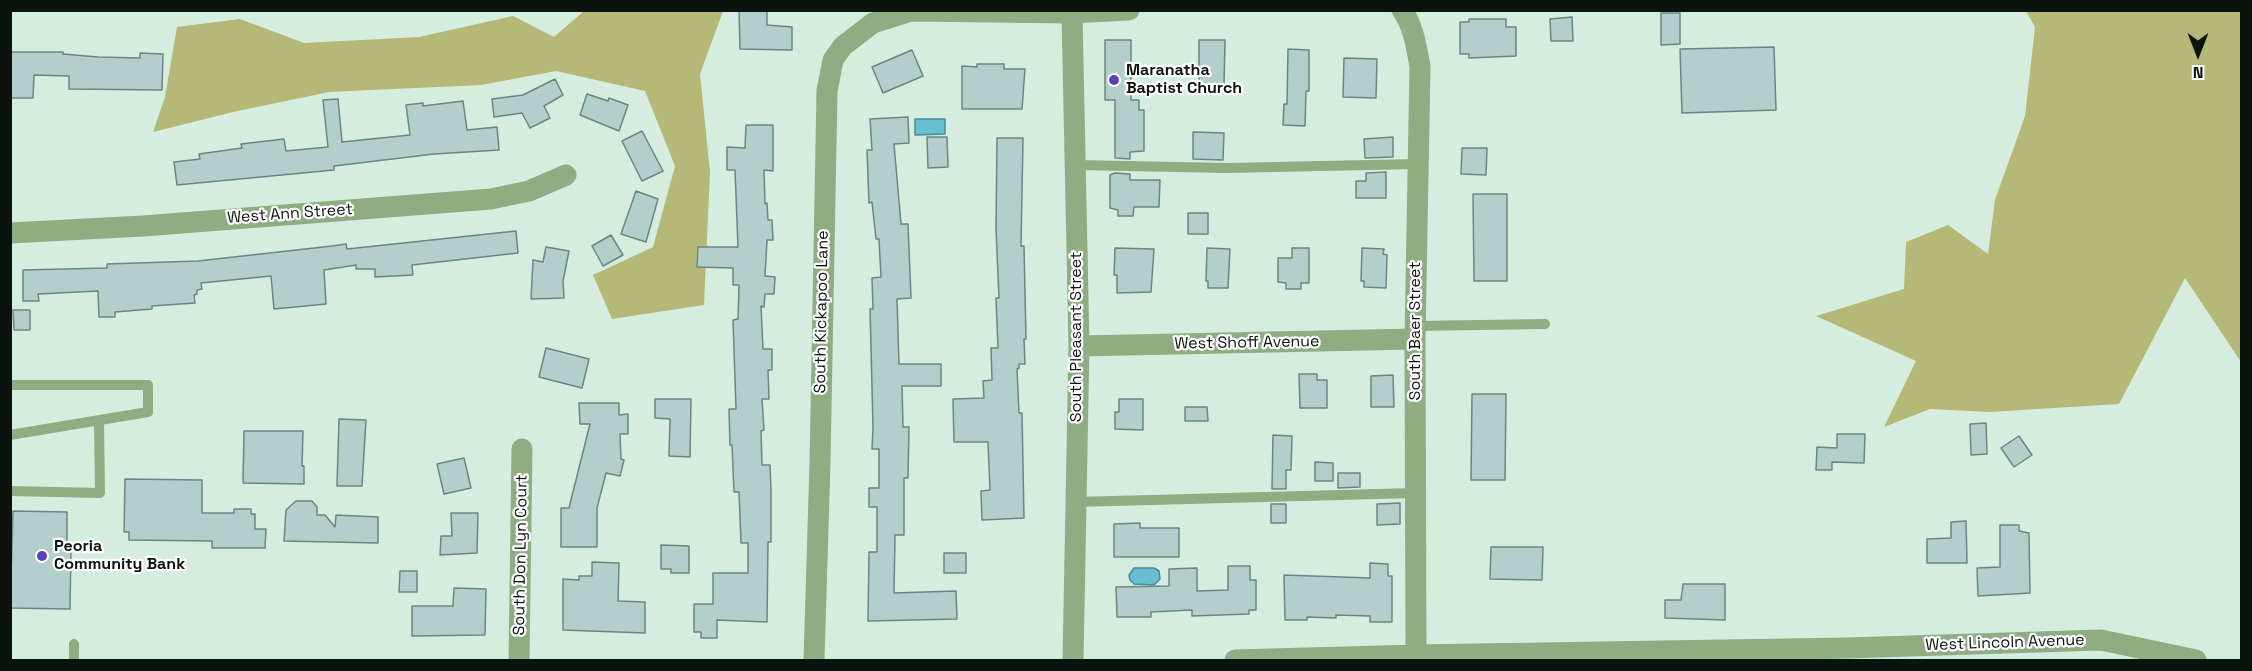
<!DOCTYPE html>
<style>
body{margin:0}
#map{position:relative;width:2252px;height:671px;overflow:hidden;background:#d5eddf;font-family:"Space Grotesk",sans-serif}
canvas{display:block}
.frame{position:absolute;inset:0;border:12px solid #0a130e;pointer-events:none}
.north{position:absolute;left:2168px;top:24px;width:60px;height:60px;-webkit-text-stroke:4px #fff;paint-order:stroke;rotate:180deg;font-size:16px;font-weight:700;line-height:24px;text-align:center;color:#0a130e}
.north::after{content:'';display:block;margin:auto;width:21px;height:27px;background:#0a130e;clip-path:polygon(50% 0,100% 100%,50% 72%,0 100%)}
</style>
<div id="map">
<canvas width="2252" height="671"></canvas>
<div class="frame"></div>
<div class="north">N</div>
</div>
<script>
const ctx = document.querySelector('canvas').getContext('2d');
ctx.lineJoin = 'round';
function paint(path, color) { ctx.fillStyle = color; ctx.fill(path, 'evenodd'); }
function trace(path, color, width, dash) { ctx.strokeStyle = color; ctx.lineWidth = width; ctx.lineCap = dash ? 'butt' : 'round'; ctx.setLineDash(dash || []); ctx.stroke(path); }
function drawText(font, color, halo, rows, align = 'center') {
  ctx.font = font + ' "Space Grotesk",sans-serif'; ctx.lineWidth = 4.5; ctx.setLineDash([]); ctx.textBaseline = 'middle'; ctx.strokeStyle = halo; ctx.fillStyle = color; for (const [text, x, y, turn = 0] of rows) {
    ctx.save(); ctx.translate(x, y); ctx.rotate((+turn || 0) * Math.PI / 180); ctx.textAlign = isNaN(turn) ? turn : align; if (halo) ctx.strokeText(text, 0, 0); ctx.fillText(text, 0, 0); ctx.restore();
  }
}
const forest = new Path2D(`
 M584 11H723L700 74 710 172 704 305 612 319 593 275 653 247 675 166 645 91 556 71 481 85 329 92 233 112 153 132 165 97 177 27 240 19 304 43 419 37 513 16 554 37Z
 M2026 11H2241V362L2185 278 2119 404 1990 412 1930 409 1884 427 1916 361 1816 316 1904 289 1906 242 1948 225 1988 254 1995 200 2025 116 2035 27Z`);
const water = new Path2D(`
 M915 119H945V134L915 135Z
 M1134 568H1154L1159 571 1160 579 1154 585 1134 584 1130 580 1129 575Z`);
const building = new Path2D(`
 M739 10H767V25L792 27V50L740 49Z
 M1661 13H1680V44L1661 45Z
 M1572 17 1573 41H1551L1550 19Z
 M1469 19H1506V27H1516V56L1469 58V54H1460V22H1469Z
 M1105 40H1131V100H1139V110H1144V151L1130 152V159L1115 158V100H1105Z
 M1199 40H1225L1224 85H1199Z
 M1774 47 1776 110 1682 113 1680 49Z
 M1288 49 1309 50V91H1306L1305 126 1283 125 1284 104H1287Z
 M912 50 923 76 883 93 872 67Z
 M10 52H63V54L98 57 140 58V53L163 54 162 90 69 89V76L34 75 33 98H10Z
 M1344 58 1377 59 1376 98 1343 97Z
 M977 64H1004V69H1025L1022 109H962V66L977 67Z
 M555 79 563 95 544 106 550 118 530 128 522 113 494 117 492 99 523 95Z
 M587 94 608 101 609 98 628 105 619 131 580 115Z
 M338 99 342 142 410 135 406 105 423 103V106L463 101 467 130 497 127 499 150 434 154 334 166V170L177 185 174 162 200 159 199 154 242 148 241 144 284 139 286 151 328 147 323 100Z
 M908 117 909 143 894 144 901 224H908L911 298 897 299 899 364H941V386H902L903 427H909L908 478H904V535H895L894 593 956 591 957 619 868 621 869 552H877V507H869V488H879V449H872L873 427 870 309H873L872 278 881 277 879 239H876L872 202 869 203 867 150H872L870 119Z
 M746 125H773V171L764 170 765 204 767 203 768 220H772L773 240H767L765 276 775 277 774 294H765L764 307 761 306 763 349H772V370H768L769 399H762L764 430 761 431 762 465H770L771 490V542H768L767 622 717 620V638H701V632H694V604H713V573H748V543H741L739 492H734L732 445H730L729 409H736L733 320 738 319 739 285H733V268L697 267 698 247H738L735 170H727V147L745 148Z
 M642 131 663 171 642 181 622 141Z
 M1193 132 1224 133 1223 160 1193 159Z
 M927 137H947L948 167 928 168Z
 M1393 137V157L1365 158 1364 139Z
 M997 138H1023L1021 246H1024L1026 339H1024L1025 364H1019V368L1017 369 1019 413H1022L1024 518 982 520 981 491 990 490 988 442H954L953 399 984 398 983 381 992 380 991 348H998L996 298H999L996 229Z
 M1462 148H1487L1486 175 1461 174Z
 M1386 172V198H1356V181H1366V173Z
 M1115 173 1130 174V180H1160L1159 207H1134L1133 216H1118V210L1110 208V175Z
 M636 191 658 199 646 242 621 234Z
 M1473 194H1507V281H1474Z
 M1188 213H1208V234H1188Z
 M516 231 518 253 412 265 413 275 375 277V269H356V265L324 270 326 304 274 309 271 276 201 283 202 289 197 290V294L194 295 195 303 152 306V309L115 312V317H99L98 291 38 294 39 301H23V270L107 268V264L198 261 332 246 346 244 347 249Z
 M611 235 623 255 603 266 592 246Z
 M546 247 569 251 563 281 564 298 531 299 533 260 543 262Z
 M1115 248 1154 249 1151 292 1117 293V275H1114Z
 M1207 248 1230 249 1228 288H1208V281H1206Z
 M1292 248H1309V283H1301V289H1286V283L1278 282V258H1292Z
 M1362 248 1384 249 1383 254 1387 255 1386 288 1364 287V281H1361Z
 M13 310H30V330H14Z
 M546 348 589 359 582 388 539 377Z
 M1299 374H1317V380H1327V408H1300Z
 M1393 375 1394 407H1371V376Z
 M1472 394H1506L1505 480H1471Z
 M655 399H691L690 457 669 456 670 419 655 418Z
 M1119 399H1143V430L1115 429V412H1119Z
 M579 403H619V415L628 414V434H620L621 459 624 460 620 476 606 473 597 508V547H561V508H569L590 424H580Z
 M1185 407H1207L1208 421H1185Z
 M339 419 366 420 362 486H337Z
 M1986 423 1987 454 1971 455 1970 424Z
 M244 431H303L302 466H304V484L243 483Z
 M1837 434H1865L1864 463 1832 462V470H1816L1817 447 1837 448Z
 M1273 435 1292 436 1291 470H1286V489H1272Z
 M2019 436 2032 455 2014 467 2001 448Z
 M464 458 471 488 444 494 437 464Z
 M1315 462 1333 463V481H1315Z
 M1338 473H1360V487L1338 488Z
 M125 479 202 480V513H234V509H251V514H255V529H266L265 548H212V541L129 540V532H124Z
 M296 501H312L317 507V515H325L335 527 336 515 378 517V543L284 541 286 510Z
 M1400 503V524L1377 525V504Z
 M1271 504H1286V523H1271Z
 M13 511 67 512V548H71L70 609 10 608Z
 M451 513H478L477 553 440 555 441 536H452Z
 M1966 521 1967 563H1927V539L1951 538V522Z
 M1140 523V528H1179V557H1114V524Z
 M2000 525H2019V531L2029 533 2030 593 1978 596 1977 568 2000 567Z
 M661 545 689 546V573H671V569H661Z
 M1491 547H1543L1542 580 1490 579Z
 M944 553H966V573H944Z
 M592 562 619 563 618 601 645 602V633L563 630V579L579 580V576H592Z
 M1370 563 1388 564V576H1392V622H1370V616L1336 615V618L1307 617V620H1285L1284 575 1370 578Z
 M1228 566H1250V580H1256V610H1249V614L1192 616V610L1151 612V617H1117L1116 587 1169 586V569L1197 568V591L1228 590Z
 M400 571H417V592H399Z
 M1683 584H1725V620L1665 618V600H1681Z
 M454 588 486 589 485 635 412 636V606H453Z`);
const lane = new Path2D(`
 M1075 165 1227 168 1417 164
 M1416 326 1545 324
 M10 385H148V412L10 435
 M10 491 100 493 99 421
 M1075 502 1416 493
 M74 644V660`);
const street = new Path2D(`
 M1402 10C1414 27 1416 46 1420 66L1415 339 1416 655
 M1072 13 1079 346 1073 660
 M10 233 143 226 491 199 529 191 566 175
 M1079 346 1415 339
 M519 660 522 449
 M814 660 820 463 827 91 833 60 843 46 873 23 911 11 1072 13 1129 10
 M1235 660 1416 655 1847 648 2101 640 2196 660`);
const markers = [
 [1114,80,6,"#5c42ba"],
 [42,556,6,"#5c42ba"]
];
const poiNames = [
 ["Maranatha",1126,71],
 ["Baptist Church",1126,89],
 ["Peoria",54,547],
 ["Community Bank",54,565]
];
const streetNames = [
 ["West Ann Street",290,214,-4],
 ["South Kickapoo Lane",822,312,-89],
 ["South Baer Street",1416,331,-90],
 ["South Pleasant Street",1077,337,-90],
 ["West Shoff Avenue",1247,343,-1],
 ["South Don Lyn Court",521,555,-89],
 ["West Lincoln Avenue",2005,643,-2]
];
paint(forest, '#b5b876');
paint(water, '#67bfd0');
trace(water, '#4b8b96', 1.5);
paint(building, '#b2cfcb');
trace(building, '#6b8682', 1.5);
trace(lane, '#90ac83', 10);
trace(street, '#90ac83', 21);
for (const [x, y, r, color] of markers) { const dot = new Path2D(); dot.arc(x, y, r, 0, 2 * Math.PI); ctx.fillStyle = color; ctx.fill(dot); trace(dot, '#fff', 2); }
drawText('bold 16px', '#0a130e', '#fff', poiNames, 'left');
drawText('16px', '#0a130e', '#fff', streetNames);
</script>
